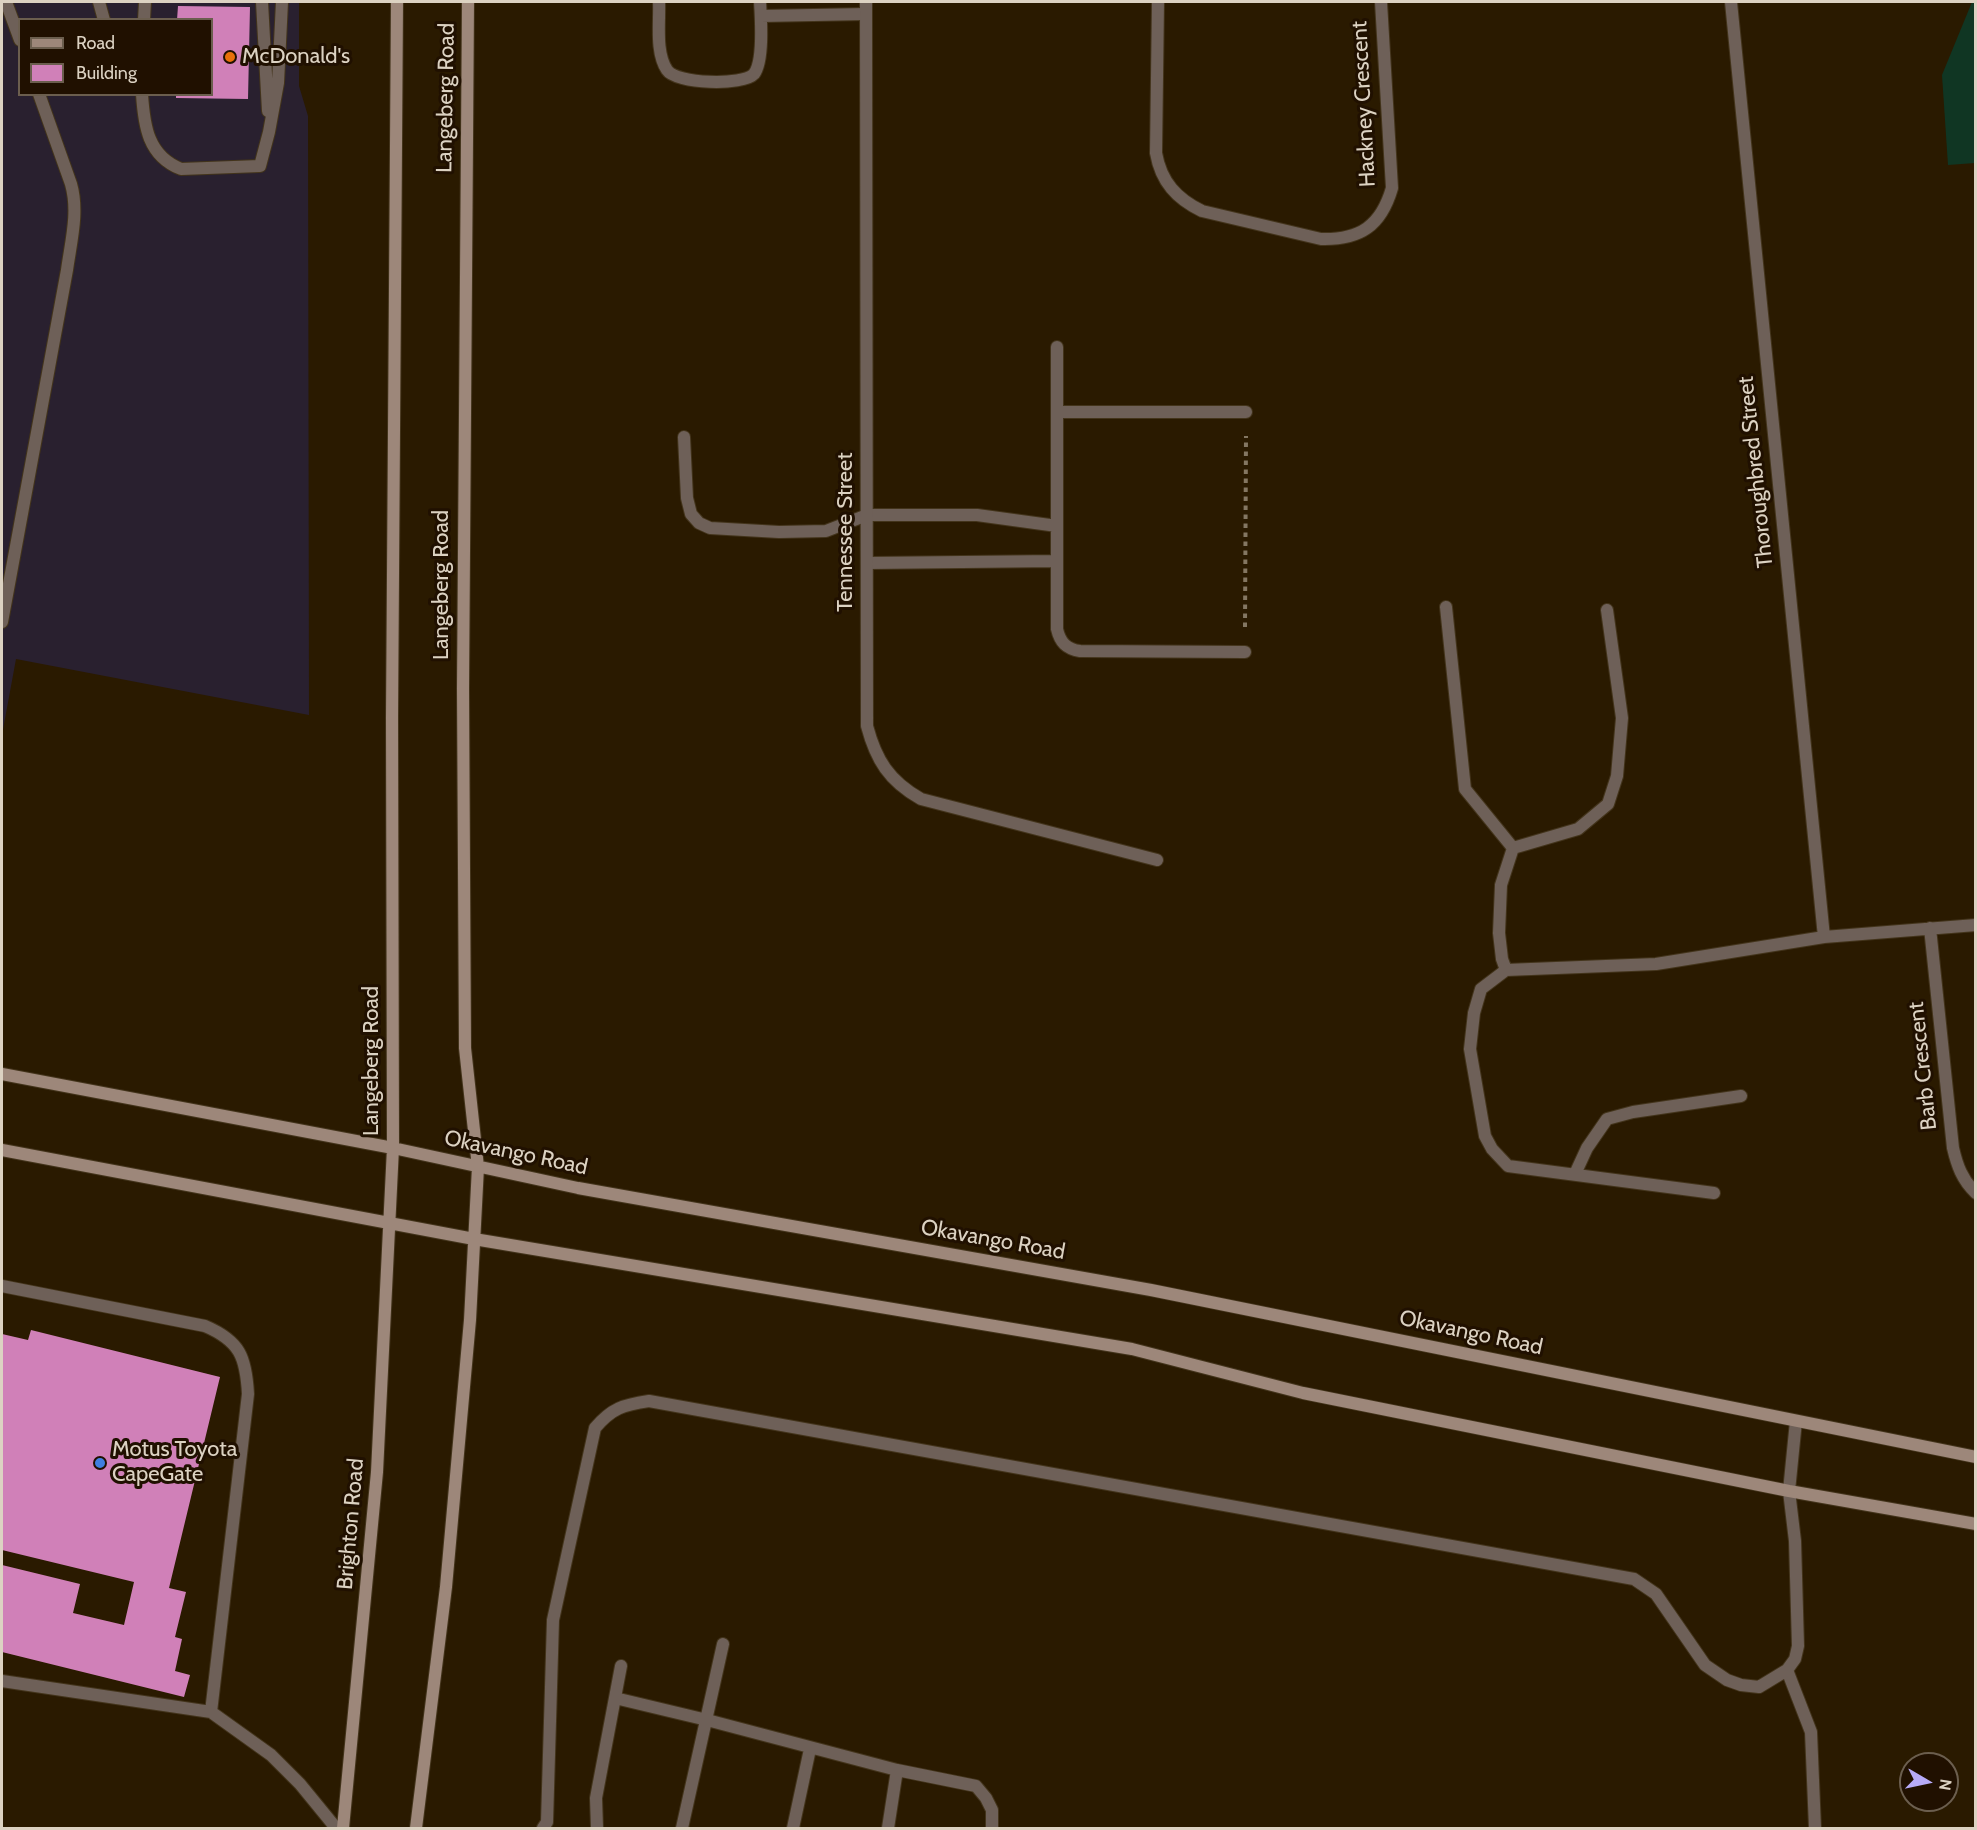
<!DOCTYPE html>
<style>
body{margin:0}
#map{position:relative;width:1977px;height:1830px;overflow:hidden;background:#2a1a00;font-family:Cabin,sans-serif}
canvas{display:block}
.frame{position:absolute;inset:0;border:3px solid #dcd2c2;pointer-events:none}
.legend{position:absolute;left:18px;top:18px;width:195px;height:78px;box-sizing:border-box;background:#201000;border:2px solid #6b5e4e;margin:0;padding:8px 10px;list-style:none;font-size:18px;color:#dcd2c2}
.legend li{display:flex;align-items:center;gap:12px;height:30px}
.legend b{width:30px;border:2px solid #6b5e4e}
.north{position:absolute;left:1899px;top:1752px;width:60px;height:60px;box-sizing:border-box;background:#201000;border:2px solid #6b5e4e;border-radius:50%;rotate:99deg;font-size:16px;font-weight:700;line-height:24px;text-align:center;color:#dcd2c2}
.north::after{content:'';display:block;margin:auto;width:21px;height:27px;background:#b7abf8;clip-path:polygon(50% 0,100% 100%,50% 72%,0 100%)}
</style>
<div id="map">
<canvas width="1977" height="1830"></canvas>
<div class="frame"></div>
<ul class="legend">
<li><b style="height:8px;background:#9d877a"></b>Road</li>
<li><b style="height:16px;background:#d080b8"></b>Building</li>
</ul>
<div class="north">N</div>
</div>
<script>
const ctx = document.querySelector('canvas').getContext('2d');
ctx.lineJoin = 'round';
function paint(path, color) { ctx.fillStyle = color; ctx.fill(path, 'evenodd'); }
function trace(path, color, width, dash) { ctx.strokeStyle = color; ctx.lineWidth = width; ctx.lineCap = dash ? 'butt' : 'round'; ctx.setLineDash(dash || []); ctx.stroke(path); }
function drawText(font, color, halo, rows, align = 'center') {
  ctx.font = font + ' Cabin,sans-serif'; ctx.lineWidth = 6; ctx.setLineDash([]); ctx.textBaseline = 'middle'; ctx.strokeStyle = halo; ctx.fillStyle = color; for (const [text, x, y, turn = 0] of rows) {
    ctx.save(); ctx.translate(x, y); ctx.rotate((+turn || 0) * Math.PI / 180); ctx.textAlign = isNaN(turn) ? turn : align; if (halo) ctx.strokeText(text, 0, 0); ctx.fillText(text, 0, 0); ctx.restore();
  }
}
const commercial = new Path2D(`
 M2 2H299V86L308 116 309 715 16 659 2 735ZM20 20H212V94H20Z`);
const green = new Path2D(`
 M1972 2H1976L1975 163 1948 165 1942 75Z`);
const building = new Path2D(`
 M178 6 250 7 248 99 176 98V94H212V20H177Z
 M31 1330 220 1377 169 1588 186 1592 175 1637 182 1639 175 1671 190 1675 184 1697 2 1652V1565L80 1584 73 1613 124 1625 134 1582 2 1550V1334L28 1340Z`);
const path = new Path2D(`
 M1245 627 1246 436`);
const lane = new Path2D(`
 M6 2 20 40
 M99 2 104 20
 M262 2 268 111
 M659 2C660 22 655 52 667 70 676 84 743 86 754 74 764 61 761 18 760 2
 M761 16 866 14
 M144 20 145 2
 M142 94C144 126 148 156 181 169L260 166 269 132 278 83 282 2
 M1057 347V629C1060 642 1066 649 1080 651L1245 652
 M1058 412H1246
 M684 437 687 498 691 514 699 523 710 528 779 532 826 531 867 515H977L1057 526
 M867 563 1057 561
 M2 622 67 270C71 241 79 212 71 184L39 94
 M2 1286 205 1326C240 1341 246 1357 248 1394L211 1712
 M1787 1670 1811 1732 1815 1828
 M2 1681 211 1712 271 1755 300 1784 336 1828
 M615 1698 707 1720 897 1770 888 1828
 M897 1770 976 1786 986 1798 992 1810V1828
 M543 1828 547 1822 553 1620 595 1428C612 1408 623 1405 649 1401L1634 1579 1656 1594 1705 1665 1727 1680 1741 1685 1759 1687 1787 1670 1795 1659 1798 1646 1795 1541 1789 1491 1796 1421
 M597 1828 596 1798 621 1666
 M682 1828 723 1644
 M793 1828 810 1749`);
const street = new Path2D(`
 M866 2 867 726C876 760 889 781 921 799L1157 860
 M1158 2 1156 153C1161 182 1177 199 1202 211L1321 239C1360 240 1381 226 1392 188L1381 2
 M1731 2 1824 937
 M1446 607 1465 789 1513 848 1501 885 1499 933 1502 959 1506 970 1656 964 1824 937 1976 925
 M1513 848 1578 829 1608 804 1617 776 1622 718 1607 610
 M1930 928 1953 1148C1957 1165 1962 1180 1976 1193
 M1506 970 1481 989 1474 1013 1470 1049 1485 1136 1492 1149 1508 1166 1714 1193
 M1575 1174 1587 1148 1607 1119 1633 1112 1741 1096`);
const secondary = new Path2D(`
 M2 1074 393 1148 578 1188 1151 1290 1976 1457
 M2 1150 474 1239 1132 1349 1303 1393 1789 1491 1976 1524
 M343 1828 377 1472 393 1148 392 717 397 2
 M416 1828 446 1587 470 1320 478 1167 465 1048 463 688 468 2`);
const markers = [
 [230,57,6,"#e8710a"],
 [100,1463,6,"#3f7fe0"]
];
const poiNames = [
 ["McDonald's",242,57],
 ["Motus Toyota",112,1450],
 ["CapeGate",112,1475]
];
const streetNames = [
 ["Langeberg Road",446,98,-89],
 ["Hackney Crescent",1364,104,-93],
 ["Thoroughbred Street",1756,472,-96],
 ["Tennessee Street",846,532,-90],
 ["Langeberg Road",442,585,-90],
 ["Langeberg Road",372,1061,-90],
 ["Barb Crescent",1923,1066,-96],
 ["Okavango Road",516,1153,12],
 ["Okavango Road",993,1240,10],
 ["Okavango Road",1471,1333,12],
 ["Brighton Road",351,1524,-85]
];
paint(commercial, '#29202f');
paint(green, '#103623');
paint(building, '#d080b8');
trace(lane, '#43341b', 14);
trace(street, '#43341b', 14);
trace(secondary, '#43341b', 14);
trace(path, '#847762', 4, [4.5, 4.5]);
trace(lane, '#6e6058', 12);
trace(street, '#6e6058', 12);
trace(secondary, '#9d877a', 12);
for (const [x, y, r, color] of markers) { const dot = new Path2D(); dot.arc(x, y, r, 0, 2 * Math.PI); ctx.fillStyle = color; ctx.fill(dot); trace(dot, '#201000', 2); }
drawText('22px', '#dcd2c2', '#201000', poiNames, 'left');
drawText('22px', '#dcd2c2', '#201000', streetNames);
</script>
